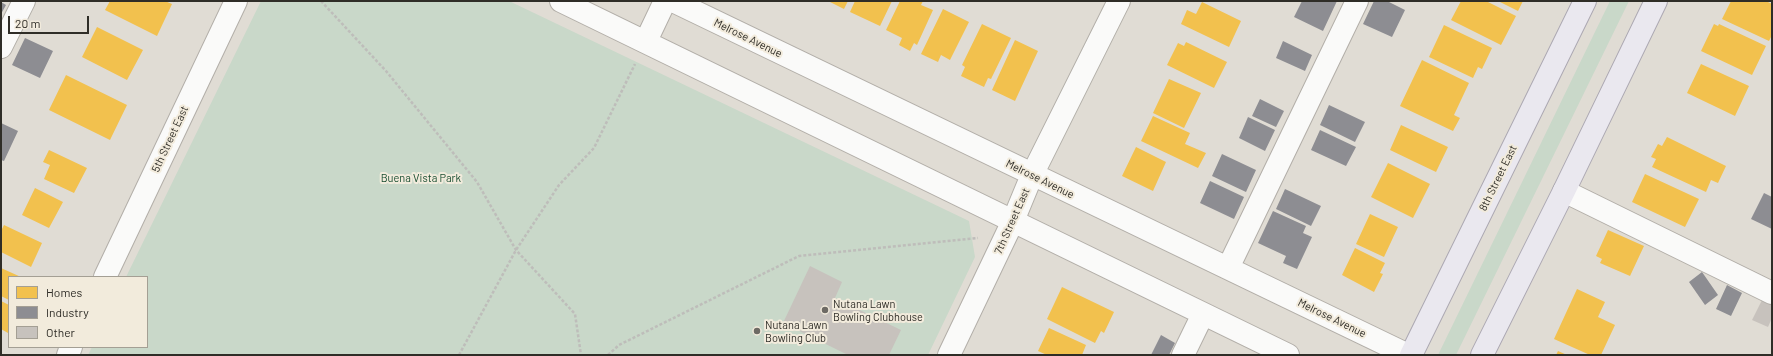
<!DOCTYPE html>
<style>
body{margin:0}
#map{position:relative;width:1773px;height:356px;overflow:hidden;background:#e0dcd4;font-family:Barlow,sans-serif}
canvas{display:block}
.frame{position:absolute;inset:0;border:2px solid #2f2d27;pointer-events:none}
.legend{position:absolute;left:8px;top:276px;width:140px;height:72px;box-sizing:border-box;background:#f2ebdc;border:1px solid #a49f94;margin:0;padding:5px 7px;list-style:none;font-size:12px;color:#2f2d27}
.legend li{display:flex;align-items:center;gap:8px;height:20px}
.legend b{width:20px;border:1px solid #a49f94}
.scale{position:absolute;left:8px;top:16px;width:81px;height:18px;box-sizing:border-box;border:2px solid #2f2d27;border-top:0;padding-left:5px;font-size:12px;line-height:14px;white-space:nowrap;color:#2f2d27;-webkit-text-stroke:3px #f2ebdc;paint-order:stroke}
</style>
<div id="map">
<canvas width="1773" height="356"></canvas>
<div class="frame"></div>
<ul class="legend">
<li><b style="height:11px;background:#f2c14e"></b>Homes</li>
<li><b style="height:11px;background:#8d8d92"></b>Industry</li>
<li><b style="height:11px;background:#c7c2bd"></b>Other</li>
</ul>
<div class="scale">20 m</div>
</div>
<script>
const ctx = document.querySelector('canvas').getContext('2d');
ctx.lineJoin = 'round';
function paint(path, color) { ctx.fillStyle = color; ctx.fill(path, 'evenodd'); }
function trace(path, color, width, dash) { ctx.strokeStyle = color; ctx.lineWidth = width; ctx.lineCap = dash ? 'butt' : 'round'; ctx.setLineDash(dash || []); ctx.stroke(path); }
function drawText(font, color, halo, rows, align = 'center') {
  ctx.font = font + ' Barlow,sans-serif'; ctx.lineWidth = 4; ctx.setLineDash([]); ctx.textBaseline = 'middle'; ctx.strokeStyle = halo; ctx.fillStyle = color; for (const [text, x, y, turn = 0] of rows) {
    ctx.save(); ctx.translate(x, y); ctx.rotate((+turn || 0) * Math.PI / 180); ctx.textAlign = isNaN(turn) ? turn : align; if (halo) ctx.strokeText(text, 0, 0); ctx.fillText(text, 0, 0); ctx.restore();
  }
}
const green = new Path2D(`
 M261 1H509L969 221 975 257 928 355H88L92 347H147V277H126Z
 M1610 1H1629L1456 355H1438Z`);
const homes = new Path2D(`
 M110 1H165L172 4 157 36 105 10Z
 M828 1H848L844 9Z
 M855 1H892L880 26 850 12Z
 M900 1H923L921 5 933 10 917 45 914 43 910 51 899 45 902 38 886 30Z
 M1461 1H1486L1516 16 1501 45 1451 20Z
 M1498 1H1523L1518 11Z
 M1731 1H1766L1772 4V35L1769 41 1722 19Z
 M1202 2 1241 21 1229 47 1181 24 1187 10 1196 14Z
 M943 9 969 22 950 60 941 55 938 62 921 54Z
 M982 24 1011 38 991 79 988 78 984 87 961 76 965 67 962 65Z
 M1714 24 1718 26 1719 24 1766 46 1752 75 1701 51Z
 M1444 25 1492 48 1482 69 1478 67 1473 78 1429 57Z
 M97 27 143 50 127 80 82 57Z
 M1015 40 1038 51 1015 101 992 90Z
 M1186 42 1227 62 1214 88 1167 65 1178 43 1184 46Z
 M1422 60 1469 83 1454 115 1460 118 1453 131 1400 106Z
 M1701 64 1749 86 1735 116 1687 93Z
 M66 75 127 105 110 140 49 110Z
 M1169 79 1201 93 1184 128 1153 113Z
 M1153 116 1190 133 1185 144 1206 153 1198 168 1141 141Z
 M1401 125 1448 147 1436 172 1390 150Z
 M1667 137 1726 166 1718 183 1711 180 1706 192 1652 167 1656 159 1651 157 1658 144 1662 146Z
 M1136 147 1166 162 1153 191 1122 176Z
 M49 150 87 168 74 193 44 179 50 165 43 162Z
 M1388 163 1430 184 1413 218 1371 197Z
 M1645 174 1699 199 1685 227 1632 202Z
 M35 188 63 202 49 228 22 215Z
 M1370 214 1398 227 1384 257 1356 244Z
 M4 225 42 243 31 267 1 252V231Z
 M1608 230 1644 246 1630 276 1600 263 1602 259 1596 256Z
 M1355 248 1385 263 1380 273 1383 274 1374 292 1342 275Z
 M1 268 21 277H9V300L1 296Z
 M1062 287 1114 312 1104 333 1101 331 1095 343 1047 319Z
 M1577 289 1605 302 1598 317 1615 325 1601 355H1590L1554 339Z
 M1 301 9 305 8 333 1 329Z
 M1049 328 1086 345 1082 355H1047L1038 351Z
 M1558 351 1567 355H1556Z`);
const industry = new Path2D(`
 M1302 1H1337L1323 31 1294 17Z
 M1374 1H1387L1405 10 1392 37 1363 24Z
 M1 2 6 5 1 14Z
 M25 38 53 51 40 78 12 65Z
 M1283 41 1312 55 1305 71 1276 58Z
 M1260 99 1284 111 1276 127 1252 116Z
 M1329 105 1365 122 1355 142 1320 125Z
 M1248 117 1275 130 1265 151 1239 138Z
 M1 123 18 131 4 161 1 160Z
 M1320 130 1356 147 1346 166 1311 150Z
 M1222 154 1256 170 1246 192 1212 176Z
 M1210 181 1244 197 1234 219 1200 203Z
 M1285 189 1321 206 1311 226 1276 209Z
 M1764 193 1772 197V229L1751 219Z
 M1273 211 1306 226 1303 233 1312 237 1297 269 1283 263 1286 256 1258 243Z
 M1702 272 1718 295 1705 305 1689 282Z
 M1727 285 1742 293 1731 316 1716 309Z
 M1161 335 1175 343 1169 355H1151Z`);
const building = new Path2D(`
 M810 266 842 282 835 298 901 330 889 355H848L783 323Z
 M1762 300 1772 304V318L1768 327 1752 320Z`);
const path = new Path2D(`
 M321 1 386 71 477 182 516 250 575 314 581 355
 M459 355 516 250 559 185 594 148 635 64
 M608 355 619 345 799 256 978 238`);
const minor = new Path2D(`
 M561 1 1288 355
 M673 1 1408 355
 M646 41 665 1
 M1 47 24 1
 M1564 191 1772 293
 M1228 268 1357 1
 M105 277 236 1
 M68 355 71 347
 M949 355 1013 221 1032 175 1119 1
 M1183 355 1203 314`);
const major = new Path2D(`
 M1411 355 1585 1
 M1482 355 1564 191 1656 1`);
const markers = [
 [825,310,4,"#6d6a64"],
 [757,331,4,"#6d6a64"]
];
const streetNames = [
 ["Melrose Avenue",748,38,26],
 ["5th Street East",170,139,-65],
 ["8th Street East",1498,178,-64],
 ["Melrose Avenue",1040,179,26],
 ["7th Street East",1012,221,-66],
 ["Melrose Avenue",1332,318,26]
];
const parkNames = [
 ["Buena Vista Park",421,178]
];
const poiNames = [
 ["Nutana Lawn",833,304],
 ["Bowling Clubhouse",833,317],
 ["Nutana Lawn",765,325],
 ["Bowling Club",765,338]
];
paint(green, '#c9d8c9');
paint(homes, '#f2c14e');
paint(industry, '#8d8d92');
paint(building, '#c7c2bd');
trace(minor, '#b2aea8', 24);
trace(major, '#aca8b2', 24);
trace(path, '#bebdba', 2.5, [3, 2]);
trace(minor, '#fafaf9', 22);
trace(major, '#eae8ef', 22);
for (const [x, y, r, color] of markers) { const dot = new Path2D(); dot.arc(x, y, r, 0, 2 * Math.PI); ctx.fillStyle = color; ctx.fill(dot); trace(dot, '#f2ebdc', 1.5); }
drawText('11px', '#2f2d27', '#f2ebdc', streetNames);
drawText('11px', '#174c2f', '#f2ebdc', parkNames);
drawText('11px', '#2f2d27', '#f2ebdc', poiNames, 'left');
</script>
